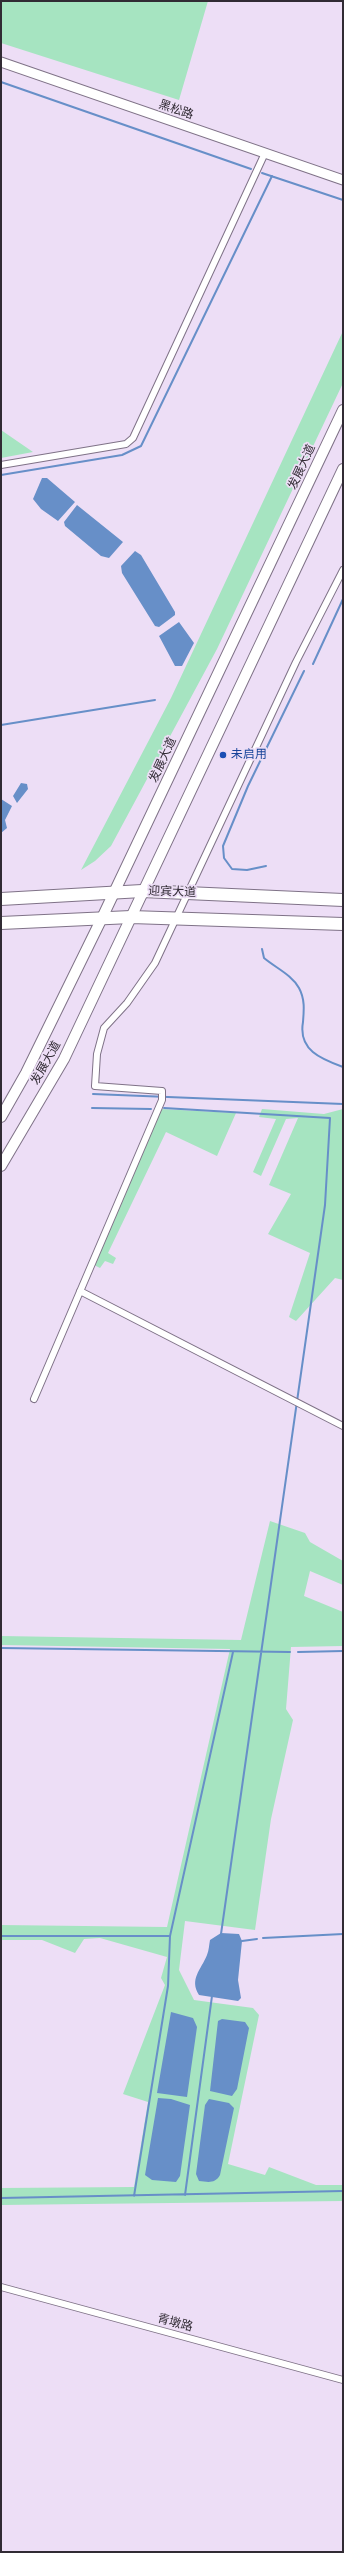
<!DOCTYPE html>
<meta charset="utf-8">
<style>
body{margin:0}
#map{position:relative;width:344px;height:2553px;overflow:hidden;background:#eddef6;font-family:Bitter,serif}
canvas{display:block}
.frame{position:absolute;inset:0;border:2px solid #312b34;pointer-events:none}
</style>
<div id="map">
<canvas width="344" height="2553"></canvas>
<div class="frame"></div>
</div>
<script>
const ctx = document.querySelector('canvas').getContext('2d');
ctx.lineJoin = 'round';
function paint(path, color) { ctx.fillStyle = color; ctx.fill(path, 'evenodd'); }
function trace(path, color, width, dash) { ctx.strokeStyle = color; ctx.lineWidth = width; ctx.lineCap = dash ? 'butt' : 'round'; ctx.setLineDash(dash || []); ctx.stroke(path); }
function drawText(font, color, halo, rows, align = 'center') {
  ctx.font = font + ' Bitter,"Noto Sans SC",serif'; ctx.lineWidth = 3.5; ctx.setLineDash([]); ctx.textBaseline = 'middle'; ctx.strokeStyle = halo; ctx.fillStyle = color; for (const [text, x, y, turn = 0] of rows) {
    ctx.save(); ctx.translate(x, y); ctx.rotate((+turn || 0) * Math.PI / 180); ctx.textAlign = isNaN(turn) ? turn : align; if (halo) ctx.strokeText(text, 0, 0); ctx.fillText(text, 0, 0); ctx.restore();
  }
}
const green = new Path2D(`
 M1 1H208L179 100 1 43Z
 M343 331V383L217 649 111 846 95 861 81 870 171 698Z
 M1 430 33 452 1 458Z
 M161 1109 236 1113 217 1156 166 1132 108 1253 116 1258 113 1264 105 1261 100 1268 94 1265Z
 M262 1109 324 1114 343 1109V1280L335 1278 296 1321 289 1317 310 1253 268 1234 291 1194 269 1185 298 1118 286 1119 261 1176 253 1172 276 1119 259 1117Z
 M270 1521 305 1533 310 1542 343 1561V1585L310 1571 304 1596 343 1612V1646L291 1647 286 1709 293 1720 271 1819 255 1930 185 1921 179 1970 194 2000 253 2008 259 2015 228 2164 265 2175 269 2167 316 2185H343V2201L1 2205V2188L134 2187 148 2102 123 2094 165 1985 161 1978 167 1957 100 1938 84 1939 75 1953 42 1940H1V1925L167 1927 230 1649 1 1645V1636L241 1640Z`);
const water = new Path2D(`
 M42 478H47L75 502 58 521 41 509 33 499Z
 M77 505 123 542 109 558 101 556 65 526 64 522Z
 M135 551 141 555 175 612V615L159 627 155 626 122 573 121 566Z
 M179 622 194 643 182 666H175L159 636Z
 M21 783 27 784 28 789 17 803 13 796Z
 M1 799 12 806 5 820 7 828 1 833Z
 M221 1933 239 1934 242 1941 238 1980 241 1998 238 2001 199 1995C189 1979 201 1970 207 1955 209 1950 209 1945 210 1940Z
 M171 2012 193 2018 197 2027 187 2097 157 2093Z
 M222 2019 245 2022 249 2028 237 2089 232 2096 210 2091 218 2021Z
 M158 2098 171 2099 190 2105 180 2176 176 2182 152 2180 145 2175Z
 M209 2099 229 2103 234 2108 220 2175C215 2184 208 2182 199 2181L196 2174 205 2105Z`);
const stream = new Path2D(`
 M1 82 251 169
 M262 173 343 200
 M1 475 122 455 141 446 272 176
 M313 664 343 599
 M1 725 155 700
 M266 866 247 870 232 869 224 858 223 846 248 786 304 671
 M262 949 264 958C276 968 292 975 299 988 305 999 304 1010 303 1022 298 1050 321 1059 343 1067
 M93 1094 343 1104
 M92 1108 151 1109
 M164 1108 330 1118 325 1205 221 1934
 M1 1648 290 1652
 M298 1652 343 1651
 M1 1936H170
 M263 1938 343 1934
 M242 1941 257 1939
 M185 2195 212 1996
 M134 2196 168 1986 170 1936 233 1652
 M1 2198 343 2191`);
const street = new Path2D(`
 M1 465 126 444 133 438 265 153
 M80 1291 343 1426
 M34 1399 162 1100V1091L95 1086 97 1054 104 1028 127 1003 155 963 296 662 343 570
 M1 2287 343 2380`);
const secondary = new Path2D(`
 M1 62 343 180`);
const primary = new Path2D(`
 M1 1117 26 1073 102 918 343 410
 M1 1166 64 1059 343 469`);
const highway = new Path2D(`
 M1 899 142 891 343 900
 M1 923 131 917 343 924`);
const markers = [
 [223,755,4,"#1a4fb4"]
];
const streetNames = [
 ["黑松路",176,110,19],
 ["发展大道",302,467,-65],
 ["发展大道",163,760,-65],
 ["迎宾大道",172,892,2],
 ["发展大道",46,1063,-61],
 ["青墩路",175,2323,15]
];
const transitNames = [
 ["未启用",231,755]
];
paint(green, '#a6e4c1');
paint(water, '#678fc8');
trace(stream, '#678fc8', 2);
trace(street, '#7f7287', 8);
trace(secondary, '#7f7287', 11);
trace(primary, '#7f7287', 12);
trace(highway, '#7f7287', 14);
trace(street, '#fff', 6);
trace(secondary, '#fff', 9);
trace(primary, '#fff', 10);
trace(highway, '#fff', 12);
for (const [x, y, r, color] of markers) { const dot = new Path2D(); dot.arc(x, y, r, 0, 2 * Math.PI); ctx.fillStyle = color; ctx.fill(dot); trace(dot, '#eddef6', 1.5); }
drawText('12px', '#312b34', '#eddef6', streetNames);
drawText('12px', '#164399', '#eddef6', transitNames, 'left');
</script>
